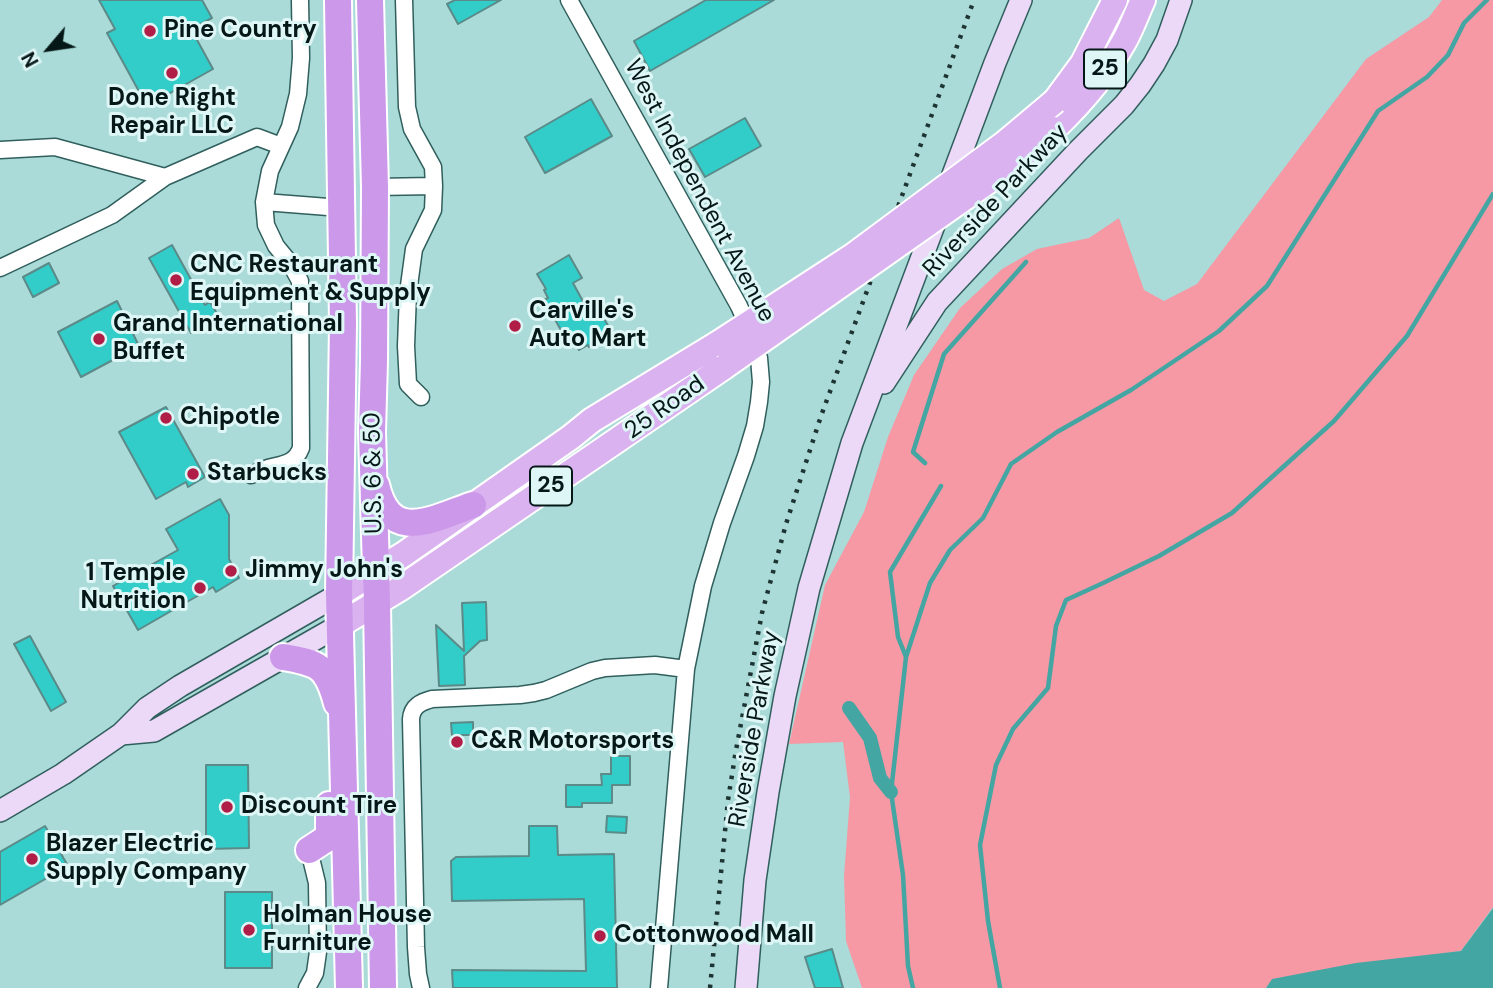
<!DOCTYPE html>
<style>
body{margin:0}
#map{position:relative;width:1493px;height:988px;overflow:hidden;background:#aadbd8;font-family:"DM Sans",sans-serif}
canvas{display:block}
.north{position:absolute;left:14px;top:14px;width:70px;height:70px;-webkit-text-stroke:5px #def6f5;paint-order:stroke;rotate:241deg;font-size:19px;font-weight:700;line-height:28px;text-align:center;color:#051717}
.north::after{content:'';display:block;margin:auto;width:24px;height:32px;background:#051717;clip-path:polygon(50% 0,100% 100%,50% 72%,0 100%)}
</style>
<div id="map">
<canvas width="1493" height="988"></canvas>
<div class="north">N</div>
</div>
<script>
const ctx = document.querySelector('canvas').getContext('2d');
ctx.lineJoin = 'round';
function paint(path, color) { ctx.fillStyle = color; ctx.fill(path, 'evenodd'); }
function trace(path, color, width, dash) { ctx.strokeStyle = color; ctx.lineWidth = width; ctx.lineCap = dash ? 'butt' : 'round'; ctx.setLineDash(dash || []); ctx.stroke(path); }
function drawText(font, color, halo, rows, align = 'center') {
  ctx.font = font + ' "DM Sans",sans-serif'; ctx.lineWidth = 6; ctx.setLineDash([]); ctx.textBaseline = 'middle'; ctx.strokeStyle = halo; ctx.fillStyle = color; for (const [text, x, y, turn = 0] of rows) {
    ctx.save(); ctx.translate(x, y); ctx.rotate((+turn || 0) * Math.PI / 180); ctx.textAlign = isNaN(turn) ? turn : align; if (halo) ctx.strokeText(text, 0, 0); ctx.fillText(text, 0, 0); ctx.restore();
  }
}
const green = new Path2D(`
 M1442 0H1493V907L1461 951 1273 979 1266 988H862L846 941 844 876 850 797 843 742 789 744 825 585 864 512 888 437 914 375 960 308 1002 269 1037 249 1089 238 1119 218 1144 290 1164 301 1197 284 1366 59 1429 17Z`);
const water = new Path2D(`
 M1493 908V988H1266L1272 979 1356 963 1461 951Z`);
const stream = new Path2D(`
 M925 463 913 452 944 354 1026 262
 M906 657 930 583 950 550 983 518 1011 464 1057 432 1131 390 1219 331 1267 286 1378 111 1427 77 1448 55 1464 23 1487 0
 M913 988 908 966 903 875 891 792 906 657 898 637 890 572 941 486
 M1000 988 988 921 980 845 996 765 1013 729 1048 688 1056 626 1066 600 1101 584 1159 556 1232 513 1334 421 1407 336 1493 194`);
const canal = new Path2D(`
 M849 708 870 738 880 778 891 792`);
const building = new Path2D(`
 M99 0H202L212 18 191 29 213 69 147 106 107 33 115 29Z
 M455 0H501L458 24 447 4Z
 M706 0H774L650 71 634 41Z
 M591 99 612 136 545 173 525 137Z
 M745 118 761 146 705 177 689 149Z
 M172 245 205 305 210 302 219 317 191 333 149 258Z
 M569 255 582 278 573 283 591 316 600 312 613 334 589 347 588 345 579 350 571 335 569 336 566 330 562 332 544 300 548 298 544 290 546 289 537 274Z
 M49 263 59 283 33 297 23 277Z
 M117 301 139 346 81 377 58 332Z
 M166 407 205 477 188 487 186 482 156 499 119 432Z
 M220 499 229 515V559L239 578 216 592 213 587 138 630 113 586 178 550 166 529Z
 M486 602 487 640 480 641 464 656 465 685 439 686 436 625 464 651 462 603Z
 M30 636 66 702 51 711 14 644Z
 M473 722V735H452L451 723Z
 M611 756H630V785H612V803H582V807H566V785H602L601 774H611Z
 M206 765H248L249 848 206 849Z
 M607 816 627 817 626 833 606 832Z
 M45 826 68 866 0 905V852Z
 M529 826H557L558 855 614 854 617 988H453L452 970 586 971 584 899 452 901 451 861 456 857 529 856Z
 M225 892H272V968H225Z
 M832 949 843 988H815L805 957Z`);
const minor = new Path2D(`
 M404 0 407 107 412 129 433 167 434 186 433 210 414 249 408 293 406 346 408 384 421 397
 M569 0 739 306 752 335 759 358 761 382 759 402 755 426 746 456 722 523 703 586 686 669 659 988
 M0 150 55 147 165 177 257 137 281 146
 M375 187 434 186
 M264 202 341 208
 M0 268 112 215 165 177
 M251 475C257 472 262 470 268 468 283 464 295 464 301 448L300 281 290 263 276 246 266 225 264 202 270 171 290 127 298 94 301 58 300 0
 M307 988 315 973 318 952 317 883 309 850
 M421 988 418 974 416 947 411 719C412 706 421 702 432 699L520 695 534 693 546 690 592 671 605 668 655 665 686 669`);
const secondary = new Path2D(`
 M884 383 937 302 1078 151 1124 105 1140 85 1154 64 1167 40 1181 0
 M121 734 154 731 340 625
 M0 811 63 774 121 734 147 708 180 686 339 594
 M746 988 755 880 768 792 785 696 809 588 852 443 995 63 1021 0`);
const primary = new Path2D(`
 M1055 101 1083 63 1115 0
 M1054 129C1081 103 1107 73 1125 40 1132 27 1137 13 1143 0
 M339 594 404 554 571 437 592 420 717 344
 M340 625 401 588 724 367`);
const trunk = new Path2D(`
 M338 0 343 324 339 594 349 988
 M370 0 375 187 374 361 372 432 377 604 383 988
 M376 485C390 545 432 519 473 505
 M283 657C319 663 327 666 337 703
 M309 850 329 837V805`);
const rail = new Path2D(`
 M710 988 728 800 736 750 762 613 786 524 821 416 974 0`);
const primaryBridge = new Path2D(`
 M717 344 854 255 1005 143 1055 101
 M724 367 1030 152 1054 129`);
const markers = [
 [150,31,7,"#b01d46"],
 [172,73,7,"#b01d46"],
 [176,280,7,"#b01d46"],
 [515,326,7,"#b01d46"],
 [99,339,7,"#b01d46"],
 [166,418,7,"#b01d46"],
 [193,474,7,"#b01d46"],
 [231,571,7,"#b01d46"],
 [200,588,7,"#b01d46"],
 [457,742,7,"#b01d46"],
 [227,807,7,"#b01d46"],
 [32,859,7,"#b01d46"],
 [249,930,7,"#b01d46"],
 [600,936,7,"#b01d46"]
];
const shields = [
 [1105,69,42],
 [551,486,42]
];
const shieldNames = [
 ["25",1105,69],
 ["25",551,486]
];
const poiNames = [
 ["Pine Country",164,31],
 ["Done Right",172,99,"center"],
 ["Repair LLC",172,127,"center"],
 ["CNC Restaurant",190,266],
 ["Equipment & Supply",190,294],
 ["Carville's",529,312],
 ["Auto Mart",529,340],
 ["Grand International",113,325],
 ["Buffet",113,353],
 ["Chipotle",180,418],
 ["Starbucks",207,474],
 ["Jimmy John's",245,571],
 ["1 Temple",186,574,"right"],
 ["Nutrition",186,602,"right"],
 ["C&R Motorsports",471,742],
 ["Discount Tire",241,807],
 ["Blazer Electric",46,845],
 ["Supply Company",46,873],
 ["Holman House",263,916],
 ["Furniture",263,944],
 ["Cottonwood Mall",614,936]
];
const streetNames = [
 ["West Independent Avenue",699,191,62],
 ["Riverside Parkway",996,201,-47],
 ["25 Road",665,408,-35],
 ["U.S. 6 & 50",374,473,-91],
 ["Riverside Parkway",755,729,-80]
];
paint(green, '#f699a4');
paint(water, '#43a6a3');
trace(stream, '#43a6a3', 4.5);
trace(canal, '#43a6a3', 14);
paint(building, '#32cdc9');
trace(building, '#5b8a88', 2);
trace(minor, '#305f5d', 19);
trace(secondary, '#305f5d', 24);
trace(primary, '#fff', 28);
trace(trunk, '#fff', 30);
trace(minor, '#fff', 16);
trace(secondary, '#ecd8f7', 21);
trace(primary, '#d9b2ef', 24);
trace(trunk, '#cc98ea', 26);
trace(rail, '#1d3433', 4.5, [3.5, 7]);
trace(primaryBridge, '#fff', 28, []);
trace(primaryBridge, '#d9b2ef', 24);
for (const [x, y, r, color] of markers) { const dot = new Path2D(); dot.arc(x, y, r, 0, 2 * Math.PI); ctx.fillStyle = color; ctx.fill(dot); trace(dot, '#def6f5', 2.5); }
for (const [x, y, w] of shields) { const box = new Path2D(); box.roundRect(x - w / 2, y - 19.5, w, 39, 5); ctx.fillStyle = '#def6f5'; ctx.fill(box); trace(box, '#051717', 2); }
drawText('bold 23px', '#051717', null, shieldNames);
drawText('bold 24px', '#051717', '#def6f5', poiNames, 'left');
drawText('24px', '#051717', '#def6f5', streetNames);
</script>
